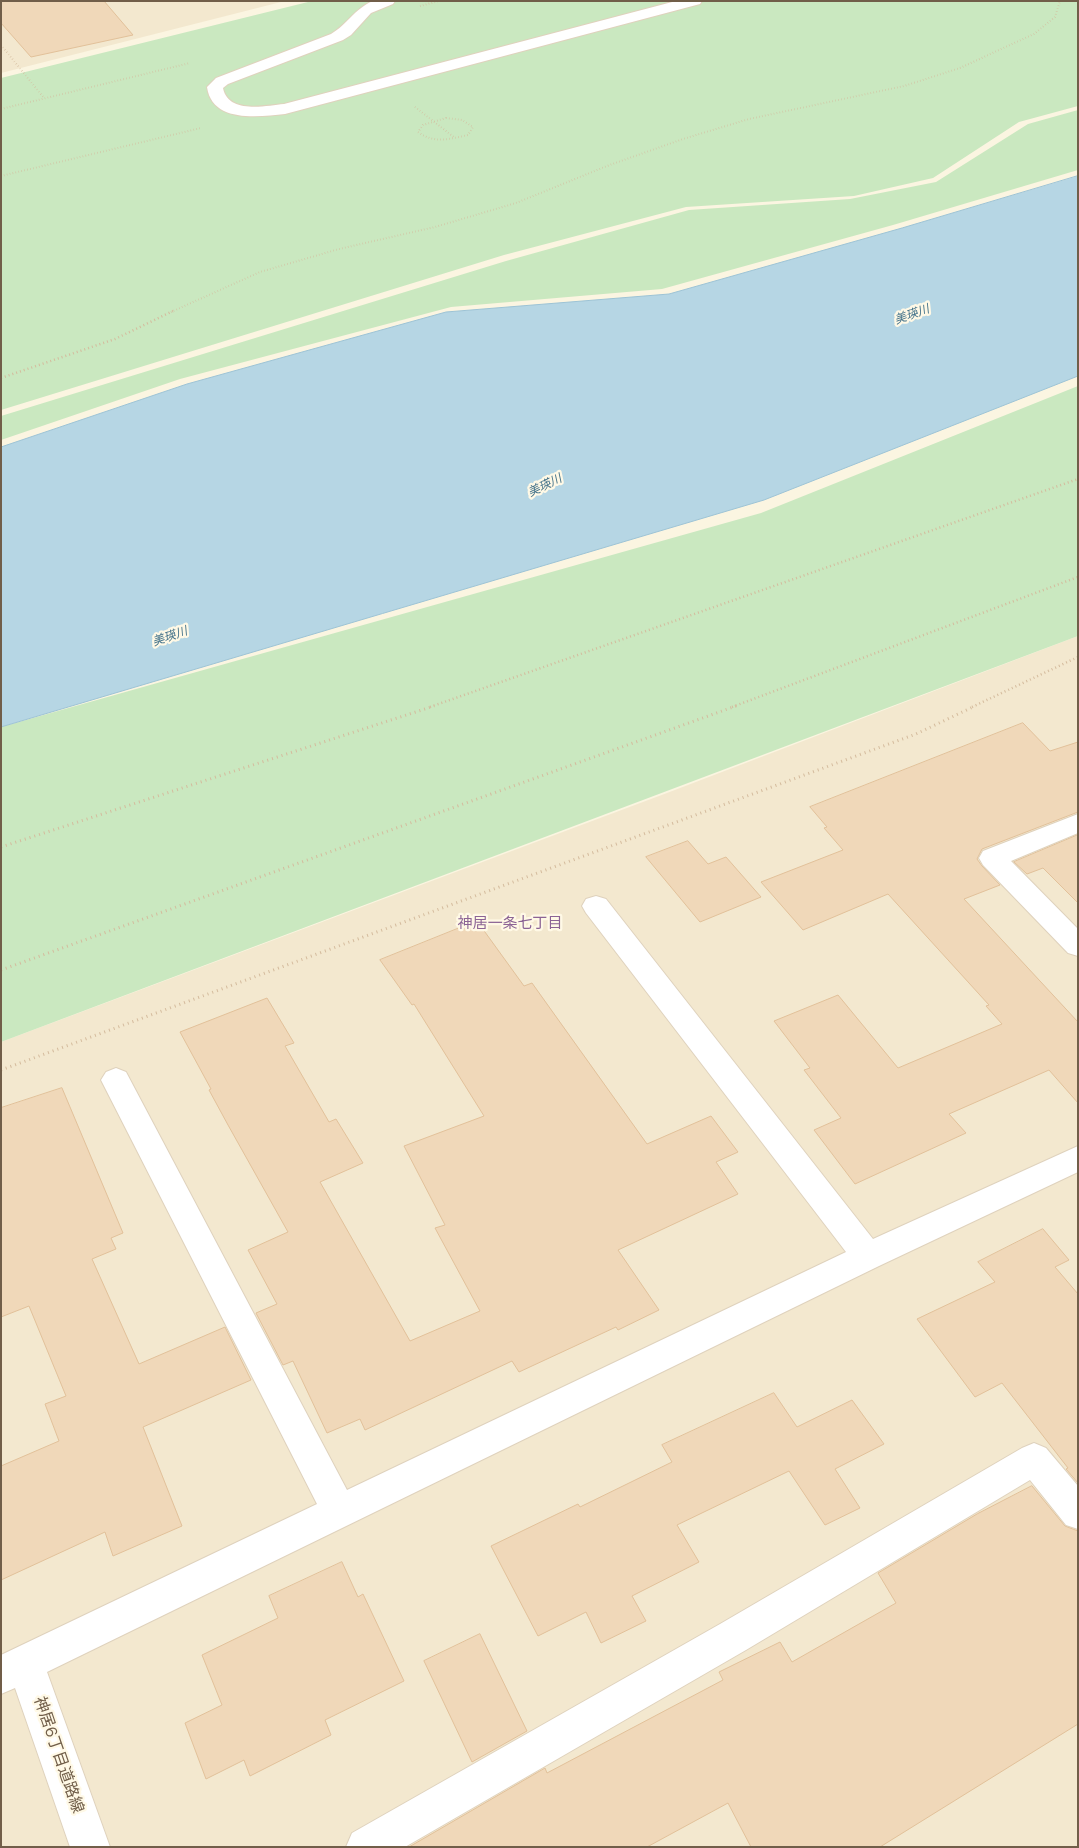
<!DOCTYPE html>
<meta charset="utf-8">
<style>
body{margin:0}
#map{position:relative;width:1079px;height:1848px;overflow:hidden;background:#fbf5e1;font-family:"DM Sans",sans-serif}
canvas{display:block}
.frame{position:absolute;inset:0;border:2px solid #715e49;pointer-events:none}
</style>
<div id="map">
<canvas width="1079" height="1848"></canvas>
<div class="frame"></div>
</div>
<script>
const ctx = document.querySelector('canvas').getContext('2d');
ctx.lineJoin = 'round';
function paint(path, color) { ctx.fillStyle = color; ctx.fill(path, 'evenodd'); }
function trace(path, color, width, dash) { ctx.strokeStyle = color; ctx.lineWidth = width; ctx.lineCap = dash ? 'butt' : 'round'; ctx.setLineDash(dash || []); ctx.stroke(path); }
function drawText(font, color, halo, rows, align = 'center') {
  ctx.font = font + ' "DM Sans","Noto Sans JP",sans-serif'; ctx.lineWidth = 4.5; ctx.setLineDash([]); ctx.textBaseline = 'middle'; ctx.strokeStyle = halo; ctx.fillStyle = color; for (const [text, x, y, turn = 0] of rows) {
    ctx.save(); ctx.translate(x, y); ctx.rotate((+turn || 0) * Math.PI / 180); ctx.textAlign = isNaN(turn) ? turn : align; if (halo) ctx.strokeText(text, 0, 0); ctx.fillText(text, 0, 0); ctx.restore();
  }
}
const residential = new Path2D(`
 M1 1H285L1 73Z
 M1078 636V1847H1V1042L667 793Z`);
const green = new Path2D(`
 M312 1H1078V106L1019 122 933 178 854 196 686 207 504 255 1 410V78Z
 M1078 110V170L893 225 662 289 451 307 180 379 1 440V416L506 261 689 210 850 199 936 182 1028 124Z
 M1078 386V636L1 1042V727L761 513Z`);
const water = new Path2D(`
 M1078 176V376L764 500 1 727V447L187 384 446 312 669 294 902 228Z`);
const building = new Path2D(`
 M1 1H104L133 35 31 57 1 23Z
 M1023 723 1050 751 1078 742V812L982 849 977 859 982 866 1000 885 964 899 1078 1022V1103L1049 1070 949 1114 966 1133 855 1184 814 1130 841 1118 804 1070 810 1068 774 1021 838 995 898 1068 1002 1024 986 1006 989 1005 888 894 803 930 761 882 843 850 824 828 827 827 810 807Z
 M1078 835V903L1043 868 1027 874 1014 862Z
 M688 841 708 864 726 857 761 897 700 922 646 857Z
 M477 921 524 986 532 983 647 1144 711 1116 738 1152 716 1162 738 1194 618 1250 659 1310 618 1330 616 1327 519 1372 512 1361 365 1430 360 1419 327 1433 293 1361 283 1365 256 1313 277 1304 248 1250 288 1232 228 1125 209 1090 211 1089 180 1032 267 998 294 1043 285 1046 329 1122 336 1119 363 1163 320 1182 410 1341 480 1311 435 1228 445 1225 404 1146 484 1116 414 1004 412 1005 380 960Z
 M62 1088 123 1233 111 1238 116 1249 92 1259 139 1364 225 1327 251 1380 143 1427 182 1526 113 1556 105 1532 1 1580V1466L59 1441 45 1404 66 1396 29 1306 1 1317V1108Z
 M1043 1229 1069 1260 1055 1267 1078 1294V1483L1066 1469 1068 1468 1002 1383 975 1397 917 1319 995 1282 978 1262Z
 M774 1393 797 1427 852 1400 884 1444 835 1469 860 1508 825 1525 789 1471 677 1525 699 1562 632 1596 646 1621 601 1643 586 1612 538 1636 491 1546 578 1504 580 1507 672 1462 662 1445Z
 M1032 1486 1065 1526 1078 1531V1724L880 1847H751L728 1803 647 1847H409L545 1768 547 1773 723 1680 719 1672 780 1642 792 1662 896 1603 878 1573 977 1514Z
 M342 1562 358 1597 363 1594 404 1681 325 1720 331 1735 250 1776 244 1760 206 1779 185 1723 222 1705 202 1655 278 1618 269 1596Z
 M480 1634 527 1731 472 1762 424 1661Z`);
const pathFar2 = new Path2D(`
 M420 6 439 1
 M1 45 44 98
 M415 107 455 138
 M1 109 190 63
 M446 118 462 120 473 127 468 135C450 139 434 144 418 132L423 125Z
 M1 176 201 128
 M171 312 260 272 339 249 435 227 516 203 607 166 683 139 749 119 904 86 960 68 1034 34 1055 17 1060 1`);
const pathFar1 = new Path2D(`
 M1 378 115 339 173 311
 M430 707 1078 479
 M732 707 1078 577
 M972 707 1078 657`);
const path = new Path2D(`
 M1 847 434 706
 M1 970 736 706
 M1 1070 916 734 975 706`);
const minor = new Path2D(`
 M373 1H395L393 4 371 13 351 35 343 40 228 84 223 88C228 114 265 106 284 104L676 1H702L700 4 285 114C258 117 212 123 207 87L216 78 331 34C348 24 354 9 373 1Z
 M1078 814V833L1011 861 1078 929V956L1068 953 983 865 979 858 983 851Z
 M596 896 606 899 873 1239 1078 1146V1172L879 1266 47 1672 110 1847H70L15 1688 1 1694V1655L317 1504 101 1080 106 1072 116 1068 126 1072 347 1490 846 1252 586 913 582 906 586 899Z
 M1034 1443 1046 1448 1078 1486V1529L1066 1525 1030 1480 746 1650 405 1847H346L352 1833 720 1624 1022 1448Z`);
const farWaternames = [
 ["美瑛川",912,315,-20],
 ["美瑛川",545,486,-26],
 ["美瑛川",170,637,-19]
];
const neighbourhoodNames = [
 ["神居一条七丁目",510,924]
];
const nearStreetnames = [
 ["神居6丁目道路線",58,1755,71]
];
paint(residential, '#f3e8cf');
paint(green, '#cae8c0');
paint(water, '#b6d6e4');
trace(water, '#9dc3d5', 1);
paint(building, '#f0d8b9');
trace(building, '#e2c19a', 1);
trace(minor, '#dfd2bd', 2);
trace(pathFar2, '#d4bb9d', 2, [0.5, 2.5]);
trace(pathFar1, '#d4bb9d', 2.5, [1, 3]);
trace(path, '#d4bb9d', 3, [1, 4]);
paint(minor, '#fff');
drawText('italic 12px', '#46748b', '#fff9e6', farWaternames);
drawText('15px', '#8c6495', '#fff9e6', neighbourhoodNames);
drawText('16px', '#715e49', '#fff9e6', nearStreetnames);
</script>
